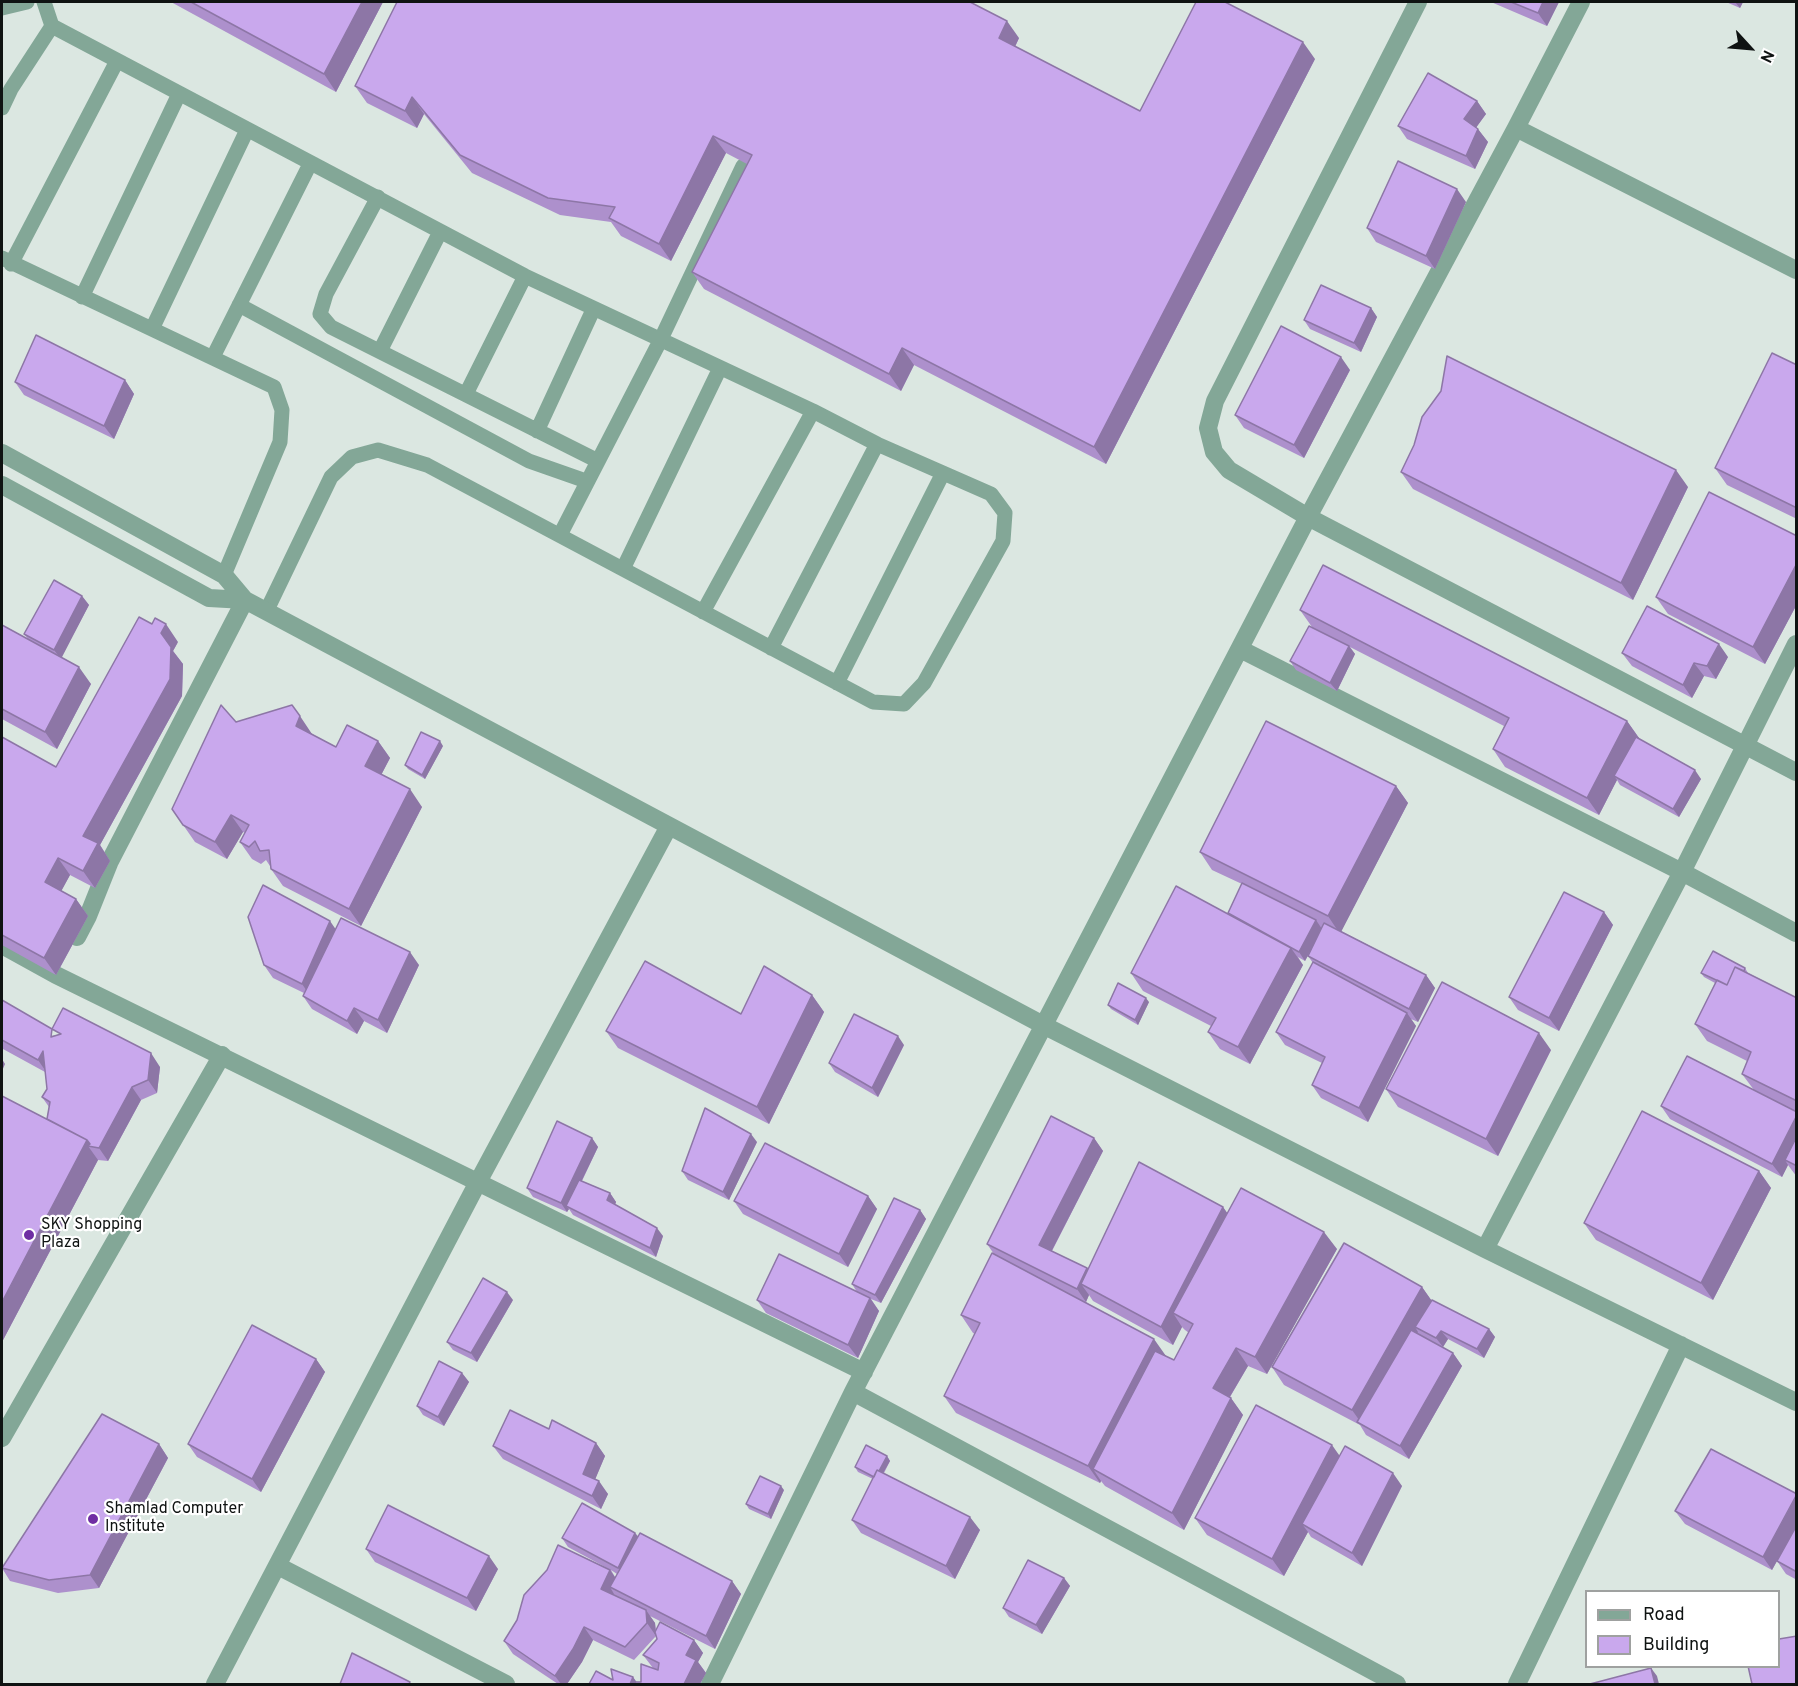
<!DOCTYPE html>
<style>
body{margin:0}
#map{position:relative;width:1798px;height:1686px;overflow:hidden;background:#dbe7e1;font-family:Overpass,sans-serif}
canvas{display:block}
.frame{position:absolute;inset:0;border:3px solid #0f1312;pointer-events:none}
.legend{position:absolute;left:1585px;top:1590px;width:195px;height:78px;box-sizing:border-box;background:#fff;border:2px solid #9fa1a0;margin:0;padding:8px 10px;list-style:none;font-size:18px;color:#0f1312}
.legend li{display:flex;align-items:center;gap:12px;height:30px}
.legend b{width:30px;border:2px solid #9fa1a0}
.north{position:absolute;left:1720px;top:18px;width:60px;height:60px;-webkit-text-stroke:4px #fff;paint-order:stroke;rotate:116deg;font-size:16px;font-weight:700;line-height:24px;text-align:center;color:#0f1312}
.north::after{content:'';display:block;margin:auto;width:21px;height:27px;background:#0f1312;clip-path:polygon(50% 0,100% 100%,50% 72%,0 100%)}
</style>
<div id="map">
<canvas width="1798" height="1686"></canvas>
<div class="frame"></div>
<ul class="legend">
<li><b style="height:8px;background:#83a797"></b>Road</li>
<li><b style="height:16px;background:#c9a8ed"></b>Building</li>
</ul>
<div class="north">N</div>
</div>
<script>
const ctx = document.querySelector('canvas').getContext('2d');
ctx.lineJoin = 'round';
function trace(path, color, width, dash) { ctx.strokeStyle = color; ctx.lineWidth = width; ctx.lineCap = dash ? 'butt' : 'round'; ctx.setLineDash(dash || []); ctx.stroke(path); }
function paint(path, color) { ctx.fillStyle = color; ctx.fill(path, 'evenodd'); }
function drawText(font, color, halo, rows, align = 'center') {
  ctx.font = font + ' Overpass,sans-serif'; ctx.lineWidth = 4.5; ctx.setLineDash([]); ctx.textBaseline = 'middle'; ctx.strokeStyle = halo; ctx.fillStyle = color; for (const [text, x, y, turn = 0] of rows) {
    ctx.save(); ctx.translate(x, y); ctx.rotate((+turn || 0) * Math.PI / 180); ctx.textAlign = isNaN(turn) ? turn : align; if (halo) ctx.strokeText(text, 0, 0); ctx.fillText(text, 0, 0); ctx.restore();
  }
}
const lane = new Path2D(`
 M44 2 52 26 525 276 813 411 877 444 991 494 1005 513 1003 541 924 683 904 704 873 702 427 465 378 450 352 457 331 477 266 612
 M2 8 27 2
 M2 108 11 89 52 26
 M378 197 326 294 320 314 331 327 598 461
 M2 258 274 387 282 410 280 442 224 575
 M11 264 117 61
 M82 297 179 94
 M239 305 529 461 586 481
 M152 329 247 130
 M380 351 440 232
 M213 357 310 164
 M466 394 525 276
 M537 431 593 310
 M560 535 660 341 743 166
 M623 569 720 368
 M703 612 813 411
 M771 648 877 444
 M837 683 943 473`);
const street = new Path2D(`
 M1418 2 1215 401 1208 428 1214 452 1229 470 1308 517 1796 772
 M1516 128 1796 270
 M2 453 224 575 245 600 1045 1026 1485 1249 1796 1402
 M2 485 209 598 245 600
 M1240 649 1682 872 1796 933
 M77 937 88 916 110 861 245 600
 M2 945 56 975 864 1372
 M1485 1249 1682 872 1796 644
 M853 1392 1397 1684
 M2 1438 222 1055
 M278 1566 506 1684
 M215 1684 478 1182 669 826
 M710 1684 853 1392 1308 517 1516 128 1581 2
 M1517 1684 1681 1345`);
const wall = new Path2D(`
 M171 2H383L336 92Z
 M1491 2H1559L1547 26Z
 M1726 2H1743L1740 8Z
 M1019 38 1015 47 1140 111 1315 59 1106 464 914 365 901 391 704 289 692 272 747 164 726 153 671 261 621 236 611 222 560 215 472 173 424 114 417 128 367 103 355 86Z
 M1477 101 1486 114 1476 127 1488 142 1475 169 1407 139 1398 126Z
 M1466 202 1435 269 1376 242 1367 228Z
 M1371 308 1377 317 1361 352 1310 329 1304 320Z
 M1797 365V519L1727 485 1715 468Z
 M1350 370 1304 458 1244 428 1235 415Z
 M125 380 134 394 114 439 24 395 15 382Z
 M1401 472 1688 487 1633 600 1413 489Z
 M1797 536V604L1765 664 1668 614 1656 597Z
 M82 596 89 605 61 657 91 684 57 749 2 719V625L28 639 24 634Z
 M1300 610 1627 721 1639 738V739L1701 779 1679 817 1620 785 1617 780 1599 815 1505 767 1493 749 1504 726 1350 647 1355 654 1337 691 1296 670 1290 661 1312 627Z
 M178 642 173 651 183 664 182 696 100 845 110 861 95 888 70 875 61 891 76 899 88 916 56 975 2 945V737L56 767Z
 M1622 653 1728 657 1716 679 1704 676 1692 698 1632 666Z
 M236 722 312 734 336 747 378 741 390 758 381 775 422 807 361 926 283 886 271 869 270 866 266 860 261 864 252 859 240 842 245 833 243 832 227 859 195 842 172 809Z
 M443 746 425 779 408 769 405 765Z
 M1396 786 1408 803 1341 931 1426 975 1435 988 1418 1022 1411 1019 1416 1026 1368 1122 1321 1098 1312 1085 1322 1063 1285 1045 1276 1032 1313 963 1308 956 1314 944 1305 961 1298 957 1303 965 1250 1064 1220 1049 1208 1032 1211 1026 1143 991 1131 973 1230 915 1228 913 1242 884 1212 870 1200 852Z
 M1604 912 1613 925 1559 1031 1518 1010 1509 997Z
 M336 929 419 965 387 1033 364 1021 357 1034 312 1009 303 996 304 993 273 978 264 965Z
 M1745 968 1748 973 1797 998V1177L1788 1165 1782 1177 1670 1119 1661 1106 1754 1090 1742 1074 1747 1061 1707 1041 1695 1024 1715 983 1704 977 1701 973Z
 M812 995 824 1012 769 1124 618 1048 606 1031 741 1014Z
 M2 1000 52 1029 160 1067 157 1093 141 1100 108 1161 98 1160 2 1342 49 1107 42 1097 47 1089 45 1072 3 1049 2 1051ZM52 1029 61 1034 51 1036Z
 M1149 1002 1138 1025 1111 1009 1108 1005Z
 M904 1045 878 1097 835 1072 829 1063Z
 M1551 1050 1498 1156 1398 1107 1386 1089Z
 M592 1138 598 1147 582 1181 610 1193 616 1202 615 1205 663 1236 656 1257 573 1215 569 1209 567 1212 533 1197 527 1188Z
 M1094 1138 1103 1151 1052 1251 1087 1268 1088 1270 1223 1207 1227 1213 1337 1249 1267 1374 1248 1366 1230 1397 1243 1415 1184 1530 1105 1486 1101 1481 1100 1483 956 1413 944 1396 975 1334 973 1333 961 1315 994 1254 987 1244ZM1089 1295 1093 1301 1173 1345 1182 1327 1185 1330 1189 1333 1174 1360 1166 1357V1356L1086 1302Z
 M757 1142 729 1200 688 1180 682 1171Z
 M1759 1171 1771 1188 1713 1300 1596 1240 1584 1223Z
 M868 1196 877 1209 848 1267 743 1214 734 1201Z
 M920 1210 926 1219 881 1303 871 1299 879 1311 858 1358 766 1313 757 1300 857 1292 852 1284Z
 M1422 1287 1431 1300 1489 1329 1495 1337 1484 1358 1448 1339 1443 1347 1453 1353 1462 1366 1409 1459 1366 1435 1360 1425 1284 1385 1272 1367Z
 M513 1300 477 1362 453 1350 447 1342Z
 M316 1359 325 1372 261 1492 197 1457 188 1444Z
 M462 1373 469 1382 444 1426 423 1415 417 1406Z
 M549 1429 596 1443 605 1456 595 1479 608 1494 601 1509 503 1459 493 1446Z
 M159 1444 168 1458 99 1588 58 1593 10 1581 2 1568V1567Z
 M887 1456 890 1461 884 1473 980 1530 955 1579 861 1533 852 1520 873 1479 858 1472 855 1467Z
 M1340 1456 1402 1486 1362 1566 1311 1537 1308 1532 1284 1576 1207 1535 1195 1518Z
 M784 1490 771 1519 749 1509 746 1504Z
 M1797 1494V1580L1786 1574 1777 1561 1772 1570 1685 1524 1675 1511Z
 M582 1503 635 1533 638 1536 640 1533 732 1581 741 1594 715 1649 650 1616 655 1623 656 1630 660 1622 694 1640 703 1653 698 1662 706 1673 700 1684H589L596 1671 613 1680 611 1669 633 1677 636 1682H641V1664L653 1668 643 1655 657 1639 656 1635V1636L634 1660 593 1640 582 1662 567 1684H558L513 1654 504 1641 517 1620 524 1595 547 1570 558 1545 607 1568 568 1547 562 1538ZM611 1570 617 1574 615 1577Z
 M366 1549 498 1569 476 1611 375 1562Z
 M1064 1578 1070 1586 1042 1634 1009 1617 1003 1608Z`);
const shadedWall = new Path2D(`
 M362 2H383L336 92 324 74Z
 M1543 2H1559L1547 26 1538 13Z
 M1735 2H1743L1740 8Z
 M1007 21 1019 38 1011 55 999 38Z
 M1303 42 1315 59 1106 464 1094 447Z
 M412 97 424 114 417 128 405 111Z
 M1477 101 1486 114 1473 132 1464 119Z
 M1478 129 1488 142 1475 169 1466 156Z
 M713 136 726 153 671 261 659 244Z
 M1457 189 1466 202 1435 269 1426 256Z
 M1371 308 1377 317 1361 352 1354 343Z
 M902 348 914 365 901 391 889 374Z
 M1341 357 1350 370 1304 458 1294 445Z
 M125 380 134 394 114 439 104 426Z
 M1676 470 1688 487 1633 600 1621 583Z
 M1797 563V604L1765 664 1753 647Z
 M82 596 89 605 61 659 54 650Z
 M166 624 178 642 173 651 183 664 182 696 100 845 110 861 95 888 83 871V836L161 633Z
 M1719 644 1728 657 1716 679 1707 666Z
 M1349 646 1355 654 1337 691 1330 683Z
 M1694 663 1704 676 1692 698 1683 685Z
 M79 667 91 684 57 749 45 732Z
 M300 716 312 734 308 743 296 726Z
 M1627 721 1639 738 1618 778 1614 776 1617 780 1599 815 1587 798Z
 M378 741 390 758 377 783 365 766Z
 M440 741 443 746 425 779 422 775Z
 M1695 770 1701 779 1679 817 1673 809Z
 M1396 786 1408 803 1340 934 1328 916Z
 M410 789 422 807 361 926 349 909Z
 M231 815 243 832 227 859 215 842Z
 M58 858 70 875 57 899 45 882Z
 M76 899 88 916 56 975 44 958Z
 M1604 912 1613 925 1559 1031 1549 1018Z
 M1316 920 1322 929 1305 961 1299 952Z
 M330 921 339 934 311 997 302 984Z
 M1291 948 1303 965 1250 1064 1238 1047Z
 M410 952 419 965 387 1033 378 1020Z
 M1426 975 1435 988 1418 1022 1409 1009Z
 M812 995 824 1012 769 1124 757 1107Z
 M1146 998 1149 1002 1138 1025 1135 1020Z
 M354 1008 364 1021 357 1034 347 1021Z
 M1407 1013 1416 1026 1368 1122 1359 1108Z
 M1539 1033 1551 1050 1498 1156 1486 1139Z
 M898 1036 904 1045 878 1097 872 1088Z
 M43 1051 47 1073 38 1060Z
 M151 1053 160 1067 157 1093 148 1080Z
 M2 1059 5 1064 2 1071Z
 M132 1087 141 1100 108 1161 99 1148Z
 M1797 1115V1147L1785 1160 1788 1165 1782 1177 1772 1164Z
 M751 1134 757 1142 729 1200 723 1192Z
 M592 1138 598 1147 569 1207 566 1206 569 1209 567 1212 561 1203Z
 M1094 1138 1103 1151 1048 1258 1039 1245Z
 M87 1140 92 1147 88 1146 98 1160 2 1342V1302Z
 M1759 1171 1771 1188 1713 1300 1701 1283Z
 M610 1193 616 1202 613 1209 607 1200Z
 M868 1196 877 1209 848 1267 839 1254Z
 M1223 1207 1235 1224 1173 1313 1182 1327 1173 1345 1161 1327Z
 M920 1210 926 1219 881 1303 875 1295Z
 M657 1228 663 1236 656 1257 650 1248Z
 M1324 1232 1337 1249 1267 1374 1255 1357Z
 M1087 1268 1096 1281 1081 1284 1089 1295 1086 1302 1077 1289Z
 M1422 1287 1434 1304 1415 1327 1418 1332 1365 1426 1362 1424 1352 1410Z
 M507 1292 513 1300 477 1362 471 1353Z
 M870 1298 879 1311 858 1358 848 1345Z
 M1489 1329 1495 1337 1484 1358 1477 1349Z
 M1441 1331 1448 1339 1443 1347 1436 1338Z
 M1154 1339 1166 1356 1104 1475 1093 1469 1101 1481 1100 1483 1088 1466Z
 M1236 1348 1248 1366 1225 1405 1213 1388Z
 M1453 1353 1462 1366 1409 1459 1400 1446Z
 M316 1359 325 1372 261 1492 252 1479Z
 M462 1373 469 1382 444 1426 438 1417Z
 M1231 1398 1243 1415 1184 1530 1172 1513Z
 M596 1443 605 1456 592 1487 583 1474Z
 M159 1444 168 1458 99 1588 90 1575Z
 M1332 1445 1344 1462 1302 1524 1308 1532 1284 1576 1272 1559Z
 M887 1456 890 1461 878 1482 875 1478Z
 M1393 1473 1402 1486 1362 1566 1352 1553Z
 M599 1481 608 1494 601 1509 592 1496Z
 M781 1486 784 1490 771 1519 768 1514Z
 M1797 1495V1525L1772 1570 1763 1557Z
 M970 1517 980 1530 955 1579 946 1566Z
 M635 1533 642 1542 624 1577 618 1568Z
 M489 1556 498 1569 476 1611 467 1598Z
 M610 1570 619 1583 610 1587 614 1594 610 1602 601 1589Z
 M1064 1578 1070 1586 1042 1634 1036 1625Z
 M732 1581 741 1594 715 1649 706 1636Z
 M646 1610 655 1623 656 1636 647 1623Z
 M584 1627 593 1640 582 1662 567 1684H561L555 1676Z
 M694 1640 703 1653 698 1662 706 1673 700 1684H684L686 1655Z
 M1651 1668 1657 1676 1659 1684H1655Z
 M633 1677 638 1684H630Z`);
const building = new Path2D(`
 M191 2H362L324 74Z
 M397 2H970L1007 21 999 38 1140 111 1196 2H1225L1303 42 1094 447 902 348 889 374 692 272 752 155 713 136 659 244 609 218 615 207 548 198 460 155 412 97 405 111 355 86Z
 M1511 2H1543L1538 13Z
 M1428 73 1477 101 1464 119 1478 129 1466 156 1398 126Z
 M1398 161 1457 189 1426 256 1367 228Z
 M1321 285 1371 308 1354 343 1304 320Z
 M1281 326 1341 357 1294 445 1235 415Z
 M36 335 125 380 104 426 15 382Z
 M1772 353 1797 365V508L1715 468Z
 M1447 356 1676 470 1621 583 1401 472 1414 445 1422 417 1441 391Z
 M1709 492 1797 536V563L1753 647 1656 597Z
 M1323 565 1627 721 1587 798 1493 749 1509 718 1300 610Z
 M54 580 82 596 54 650 24 634Z
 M1647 606 1719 644 1707 666 1694 663 1683 685 1622 653Z
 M139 617 152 624 155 618 166 624 161 633 171 647 170 679 83 836 98 843 83 871 58 858 45 882 76 899 44 958 2 935V737L56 767Z
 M2 625 79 667 45 732 2 709Z
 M1309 626 1349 646 1330 683 1290 661Z
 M221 705 236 722 292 705 300 716 296 726 336 747 347 725 378 741 365 766 410 789 349 909 271 869 269 850 260 851 255 841 249 847 240 842 249 825 231 815 215 842 183 825 172 809Z
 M1266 721 1396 786 1328 916 1200 852Z
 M421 732 440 741 422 775 405 765Z
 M1636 737 1695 770 1673 809 1614 776Z
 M1242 883 1316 920 1299 952 1228 913Z
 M263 885 330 921 302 984 264 965 248 917Z
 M1176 886 1291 948 1238 1047 1208 1032 1216 1018 1131 973Z
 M1564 892 1604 912 1549 1018 1509 997Z
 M341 918 410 952 378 1020 354 1008 347 1021 303 996Z
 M1324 923 1426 975 1409 1009 1308 956Z
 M1713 951 1745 968 1744 971 1735 967 1727 985 1701 973Z
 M645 961 741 1014 764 966 812 995 757 1107 606 1031Z
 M1313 962 1407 1013 1359 1108 1312 1085 1325 1057 1276 1032Z
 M1735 967 1797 998V1101L1742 1074 1751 1052 1695 1024 1717 980 1727 985Z
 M1442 982 1539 1033 1486 1139 1386 1089Z
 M1118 983 1146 998 1135 1020 1108 1005Z
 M2 1000 52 1029 63 1008 151 1053 148 1080 132 1087 99 1148 88 1146 90 1144 87 1140 47 1119 50 1102 42 1097 47 1089 43 1051 38 1060 2 1040ZM52 1029 61 1034 51 1037Z
 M854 1014 898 1036 872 1088 829 1063Z
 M1687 1056 1797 1112V1115L1772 1164 1661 1106Z
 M2 1096 87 1140 2 1302Z
 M705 1108 751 1134 723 1192 682 1171Z
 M1642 1111 1759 1171 1701 1283 1584 1223Z
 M1051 1116 1094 1138 1039 1245 1087 1268 1077 1289 987 1244Z
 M557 1121 592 1138 561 1203 527 1188Z
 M1797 1136V1166L1785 1160Z
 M765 1143 868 1196 839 1254 734 1201Z
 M1139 1162 1223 1207 1161 1327 1081 1284Z
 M579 1180 610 1193 607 1200 657 1228 650 1248 566 1206Z
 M1241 1188 1324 1232 1255 1357 1236 1348 1213 1388 1231 1398 1172 1513 1093 1469 1155 1351 1174 1360 1193 1324 1173 1313Z
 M894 1198 920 1210 875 1295 852 1284Z
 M1344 1243 1422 1287 1352 1410 1272 1367Z
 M992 1253 1154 1339 1088 1466 944 1396 980 1323 961 1315Z
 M779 1254 870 1298 848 1345 757 1300Z
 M483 1278 507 1292 471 1353 447 1342Z
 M1432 1300 1489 1329 1477 1349 1441 1331 1436 1338 1415 1327Z
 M252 1325 316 1359 252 1479 188 1444Z
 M1411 1330 1453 1353 1400 1446 1357 1422Z
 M439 1361 462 1373 438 1417 417 1406Z
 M1256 1405 1332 1445 1272 1559 1195 1518Z
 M510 1410 549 1429 552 1420 596 1443 583 1474 599 1481 592 1496 493 1446Z
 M102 1414 159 1444 90 1575 49 1580 2 1568Z
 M866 1445 887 1456 879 1471 877 1470 874 1477 855 1467Z
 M1345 1446 1393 1473 1352 1553 1302 1524Z
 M1711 1449 1797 1494 1763 1557 1675 1511Z
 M877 1470 970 1517 946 1566 852 1520Z
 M760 1476 781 1486 768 1514 746 1504Z
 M582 1503 635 1533 618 1568 562 1538Z
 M388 1505 489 1556 467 1598 366 1549Z
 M1797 1525V1572L1777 1561Z
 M640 1533 732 1581 706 1636 610 1587Z
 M558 1545 610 1570 601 1589 646 1610 647 1623 625 1647 584 1627 573 1649 555 1676 504 1641 517 1620 524 1595 547 1570Z
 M1028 1560 1064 1578 1036 1625 1003 1608Z
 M660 1622 694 1640 686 1655 696 1660 684 1684H632L636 1682H641V1664L658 1670 659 1663 643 1655 657 1639 655 1632Z
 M1797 1636V1684H1752L1748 1666H1779V1639Z
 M352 1653 410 1682 409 1684H340Z
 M1651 1668 1655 1684H1590Z
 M611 1669 633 1677 630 1684H589L596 1671 613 1680Z`);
const markers = [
 [29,1235,6,"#6f2ea3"],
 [93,1519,6,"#6f2ea3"]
];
const poiNames = [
 ["SKY Shopping",41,1226],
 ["Plaza",41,1244],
 ["Shamlad Computer",105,1510],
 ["Institute",105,1528]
];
trace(lane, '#83a797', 15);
trace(street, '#83a797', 18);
paint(wall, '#ad90cc');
paint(shadedWall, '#8d76a6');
paint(building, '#c9a8ed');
trace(building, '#8d76a6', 1.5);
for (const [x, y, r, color] of markers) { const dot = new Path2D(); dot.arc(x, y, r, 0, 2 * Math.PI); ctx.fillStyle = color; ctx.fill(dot); trace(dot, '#fff', 2); }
drawText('16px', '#0f1312', '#fff', poiNames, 'left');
</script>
